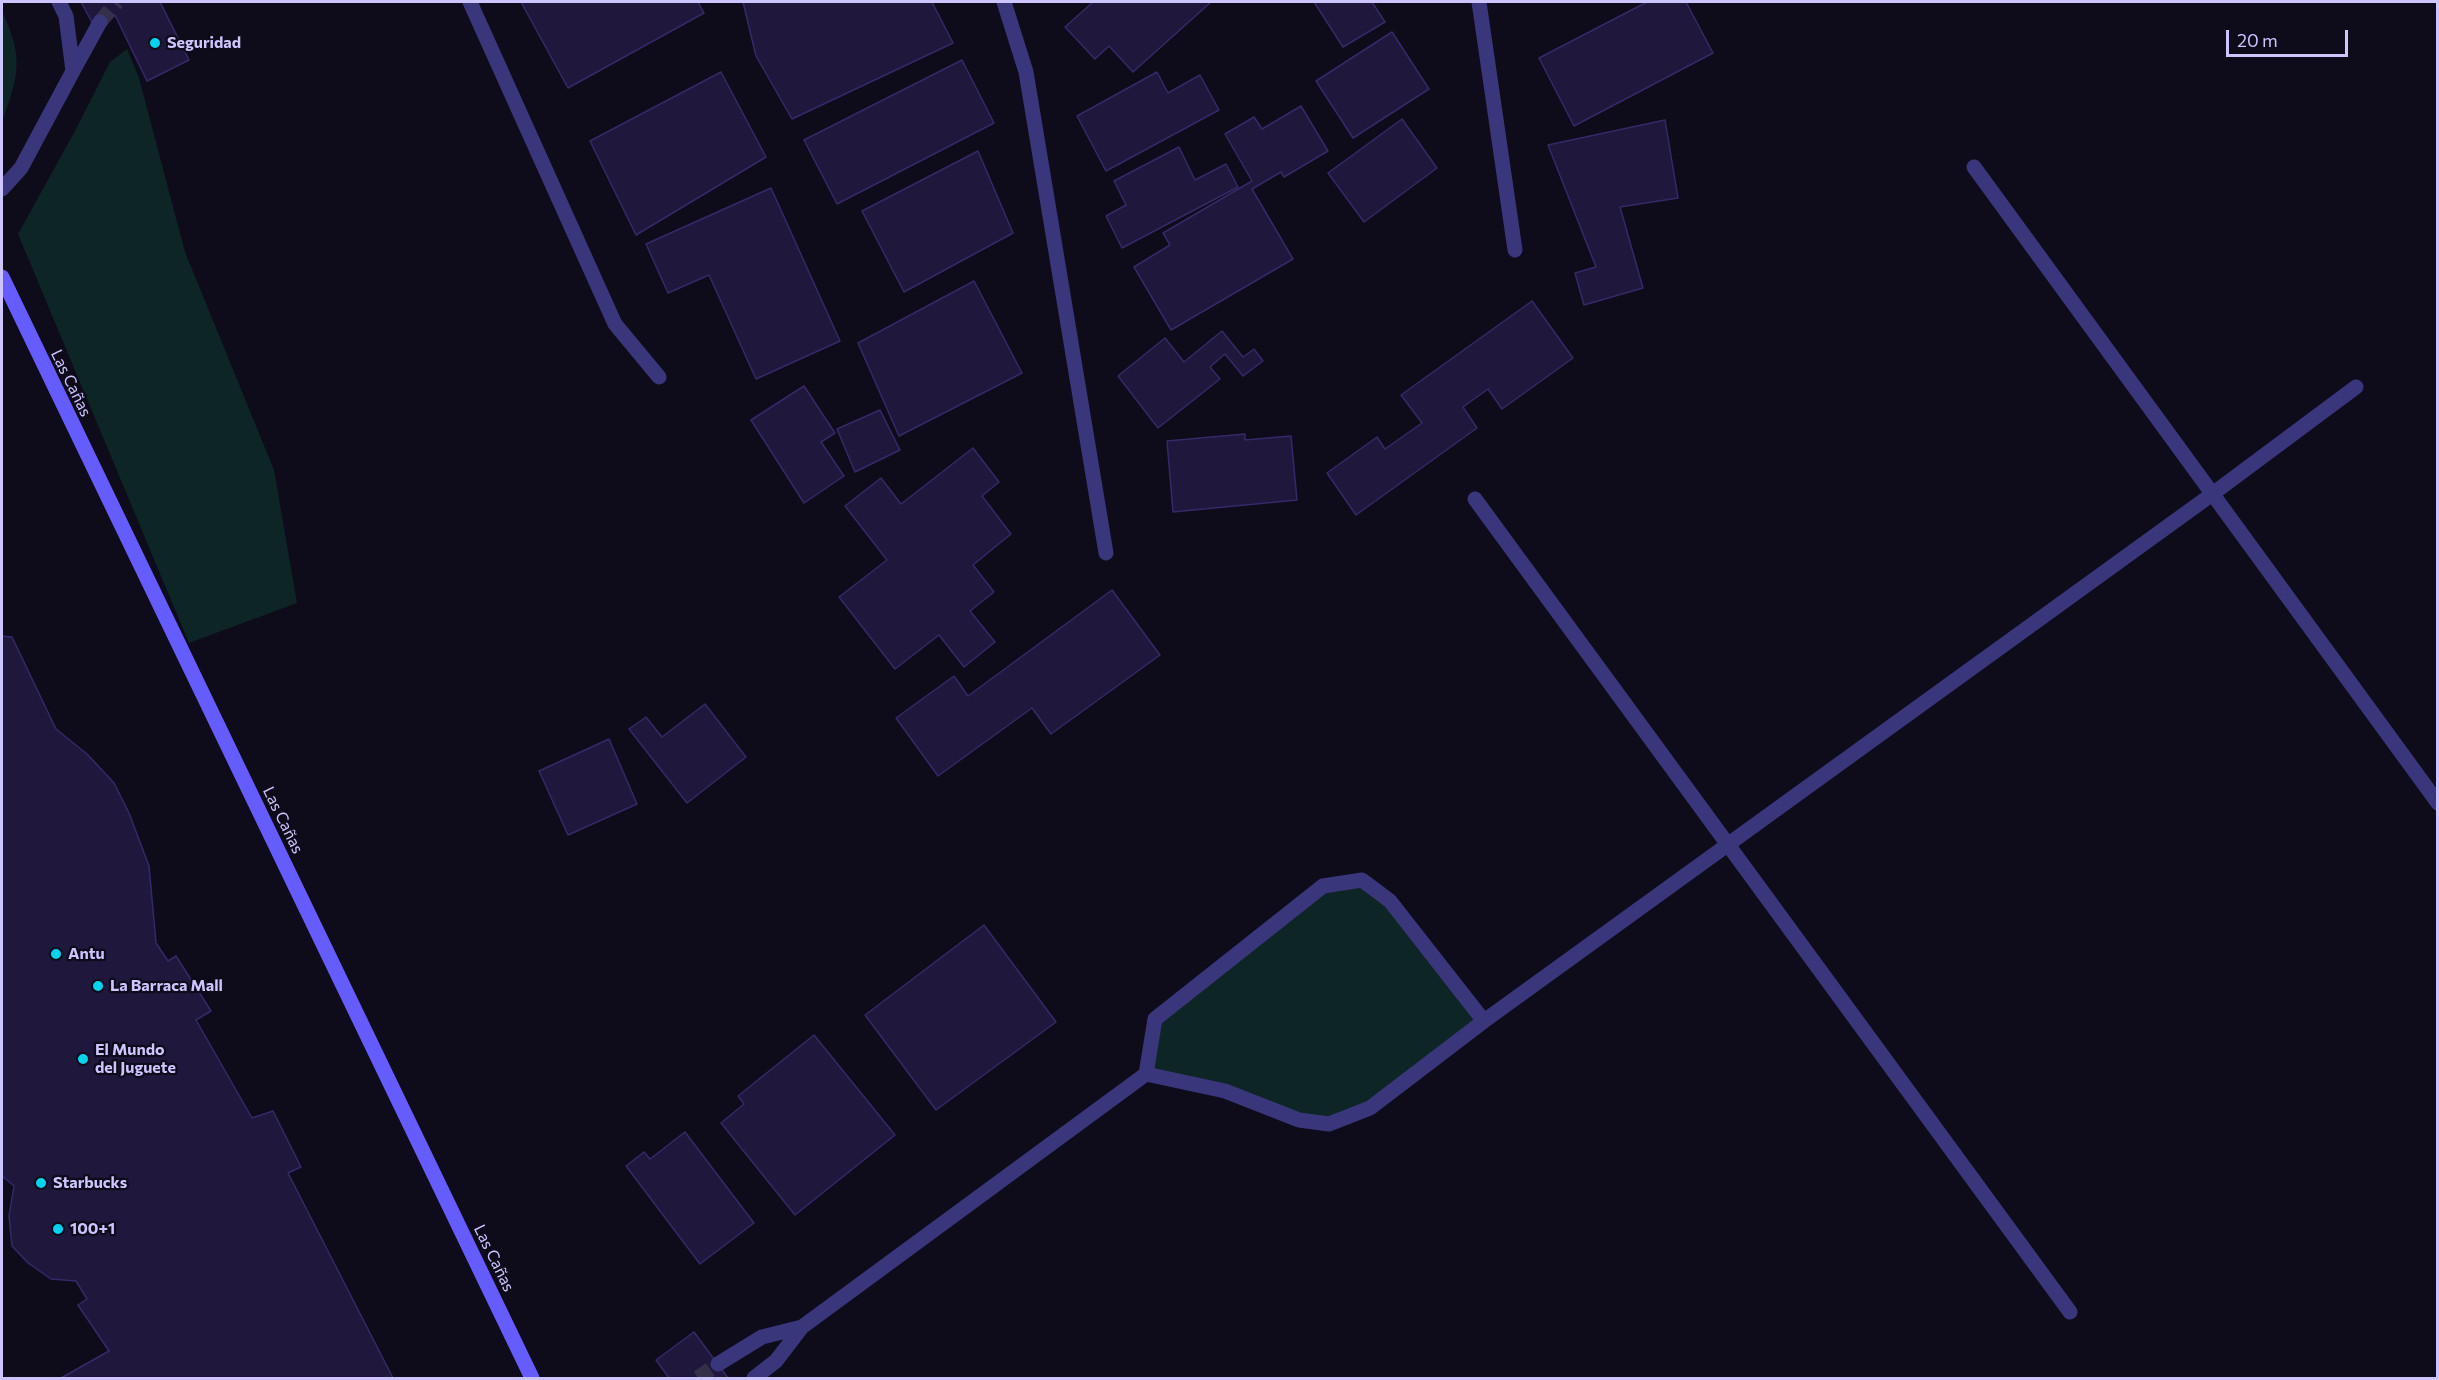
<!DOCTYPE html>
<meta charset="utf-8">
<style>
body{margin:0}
#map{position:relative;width:2439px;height:1380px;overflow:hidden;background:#0e0b1b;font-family:Commissioner,sans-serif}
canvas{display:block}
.frame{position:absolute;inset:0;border:3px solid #cdc5ff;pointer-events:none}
.scale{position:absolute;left:2226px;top:30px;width:122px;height:27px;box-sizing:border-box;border:3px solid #cdc5ff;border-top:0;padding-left:8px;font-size:18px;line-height:21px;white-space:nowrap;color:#cdc5ff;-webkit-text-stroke:4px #0e0b1b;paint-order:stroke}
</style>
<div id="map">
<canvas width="2439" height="1380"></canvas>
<div class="frame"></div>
<div class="scale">20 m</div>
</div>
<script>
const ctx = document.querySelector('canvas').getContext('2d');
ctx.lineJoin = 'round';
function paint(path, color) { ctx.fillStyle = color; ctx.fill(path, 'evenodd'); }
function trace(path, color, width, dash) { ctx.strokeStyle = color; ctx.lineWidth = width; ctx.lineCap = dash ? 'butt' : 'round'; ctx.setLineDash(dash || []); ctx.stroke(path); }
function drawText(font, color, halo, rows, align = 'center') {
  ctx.font = font + ' Commissioner,sans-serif'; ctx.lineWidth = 4.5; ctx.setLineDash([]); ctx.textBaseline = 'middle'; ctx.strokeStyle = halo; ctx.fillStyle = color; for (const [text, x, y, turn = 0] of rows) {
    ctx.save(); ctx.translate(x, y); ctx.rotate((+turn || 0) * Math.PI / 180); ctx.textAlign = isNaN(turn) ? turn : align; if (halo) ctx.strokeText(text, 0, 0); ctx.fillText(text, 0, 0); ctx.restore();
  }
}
const green = new Path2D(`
 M2 11C24 59 19 74 2 122Z
 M127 49 139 78 185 252 274 470 297 603 189 643 18 234 75 131 110 62Z
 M1362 880 1390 901 1484 1021 1370 1108 1329 1124 1146 1074 1155 1019 1323 886Z`);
const building = new Path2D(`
 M81 2H160L189 60 147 81 115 15 94 26Z
 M521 2H698L704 13 568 88Z
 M743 2H932L953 43 792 119 756 56Z
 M1093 2H1211L1133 72 1109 46 1095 59 1065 27Z
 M1314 2H1372L1385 22 1343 47Z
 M1647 2H1686L1713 53 1574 126 1539 58Z
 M1392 32 1429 89 1353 138 1316 81Z
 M962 60 994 123 837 204 804 140Z
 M721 72 766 157 636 235 590 141Z
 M1157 72 1168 93 1200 75 1219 110 1106 171 1077 116Z
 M1301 106 1328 151 1284 177 1281 172 1252 189 1293 259 1171 330 1134 267 1170 245 1163 233 1252 181 1225 134 1254 117 1262 129Z
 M1402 119 1437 168 1364 222 1328 173Z
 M1665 120 1678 198 1620 207 1643 288 1584 305 1575 273 1596 267 1548 145Z
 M1179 147 1195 180 1226 164 1238 187 1122 248 1106 216 1126 205 1114 181Z
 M978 151 1013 233 904 292 862 211Z
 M771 188 840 341 756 379 709 275 668 293 646 244Z
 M974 281 1022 373 899 436 858 343Z
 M1532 301 1573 358 1502 409 1488 389 1463 407 1477 428 1356 515 1327 473 1377 437 1385 449 1422 423 1401 395Z
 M1222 331 1243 357 1254 349 1263 361 1243 376 1225 354 1210 367 1220 379 1158 428 1118 376 1165 338 1184 362Z
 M804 386 835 433 821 442 844 476 804 503 751 420Z
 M880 410 900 450 855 472 837 429Z
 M1245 434V440L1291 436 1297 500 1173 512 1167 441Z
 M973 448 999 482 982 496 1011 534 973 565 994 592 970 611 995 642 964 667 939 635 895 669 839 597 887 560 845 506 881 478 901 504Z
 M1112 590 1160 655 1051 734 1032 708 938 776 896 718 954 676 968 696Z
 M2 636 12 637 56 729 87 754 114 783 129 813 149 866 156 943 168 961 176 956 211 1011 196 1020 252 1118 273 1111 301 1167 288 1173 393 1378H61L109 1351 78 1305 87 1299 76 1281 51 1279 28 1263 12 1246 9 1216 14 1186 2 1176Z
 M705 704 746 757 687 803 629 729 646 717 662 737Z
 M609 739 637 804 568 835 539 771Z
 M984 925 1056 1022 936 1110 865 1015Z
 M814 1035 895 1135 795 1215 721 1123 744 1104 738 1096Z
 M685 1132 754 1223 700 1264 626 1166 644 1152 650 1159Z
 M694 1332 728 1378H669L656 1360Z`);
const streetTunnel = new Path2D(`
 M100 22 117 2
 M698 1378 718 1364`);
const street = new Path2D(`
 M470 2 615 324 659 377
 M1004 2 1026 72 1106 553
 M1479 2 1515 250
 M73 71 100 22
 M1974 167 2438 803
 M2 189 21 168 73 71 66 16 59 2
 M1475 499 2070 1312
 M1146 1074 1225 1091 1299 1120 1329 1124 1370 1108 1484 1021 2211 495 2356 387
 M718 1364 762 1337 802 1327
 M754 1378 776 1361 802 1327 1146 1074 1155 1019 1323 886 1362 880 1390 901 1484 1021`);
const secondary = new Path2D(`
 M2 277 532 1378`);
const markers = [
 [155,43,6,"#00d2f0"],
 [56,954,6,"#00d2f0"],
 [98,986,6,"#00d2f0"],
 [83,1059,6,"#00d2f0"],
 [41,1183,6,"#00d2f0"],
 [58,1229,6,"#00d2f0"]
];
const poiNames = [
 ["Seguridad",167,43],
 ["Antu",68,954],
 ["La Barraca Mall",110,986],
 ["El Mundo",95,1050],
 ["del Juguete",95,1068],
 ["Starbucks",53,1183],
 ["100+1",70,1229]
];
const streetNames = [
 ["Las Cañas",71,383,64],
 ["Las Cañas",283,820,64],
 ["Las Cañas",494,1258,64]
];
paint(green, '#0e2525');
paint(building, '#1f173c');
trace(building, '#372968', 1.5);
trace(streetTunnel, '#343049', 15, [15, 8]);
trace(street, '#3a367b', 15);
trace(secondary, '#655cff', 15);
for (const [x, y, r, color] of markers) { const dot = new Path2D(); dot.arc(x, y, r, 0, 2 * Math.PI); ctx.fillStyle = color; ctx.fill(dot); trace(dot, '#0e0b1b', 2); }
drawText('bold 16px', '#cdc5ff', '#0e0b1b', poiNames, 'left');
drawText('16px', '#cdc5ff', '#0e0b1b', streetNames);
</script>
